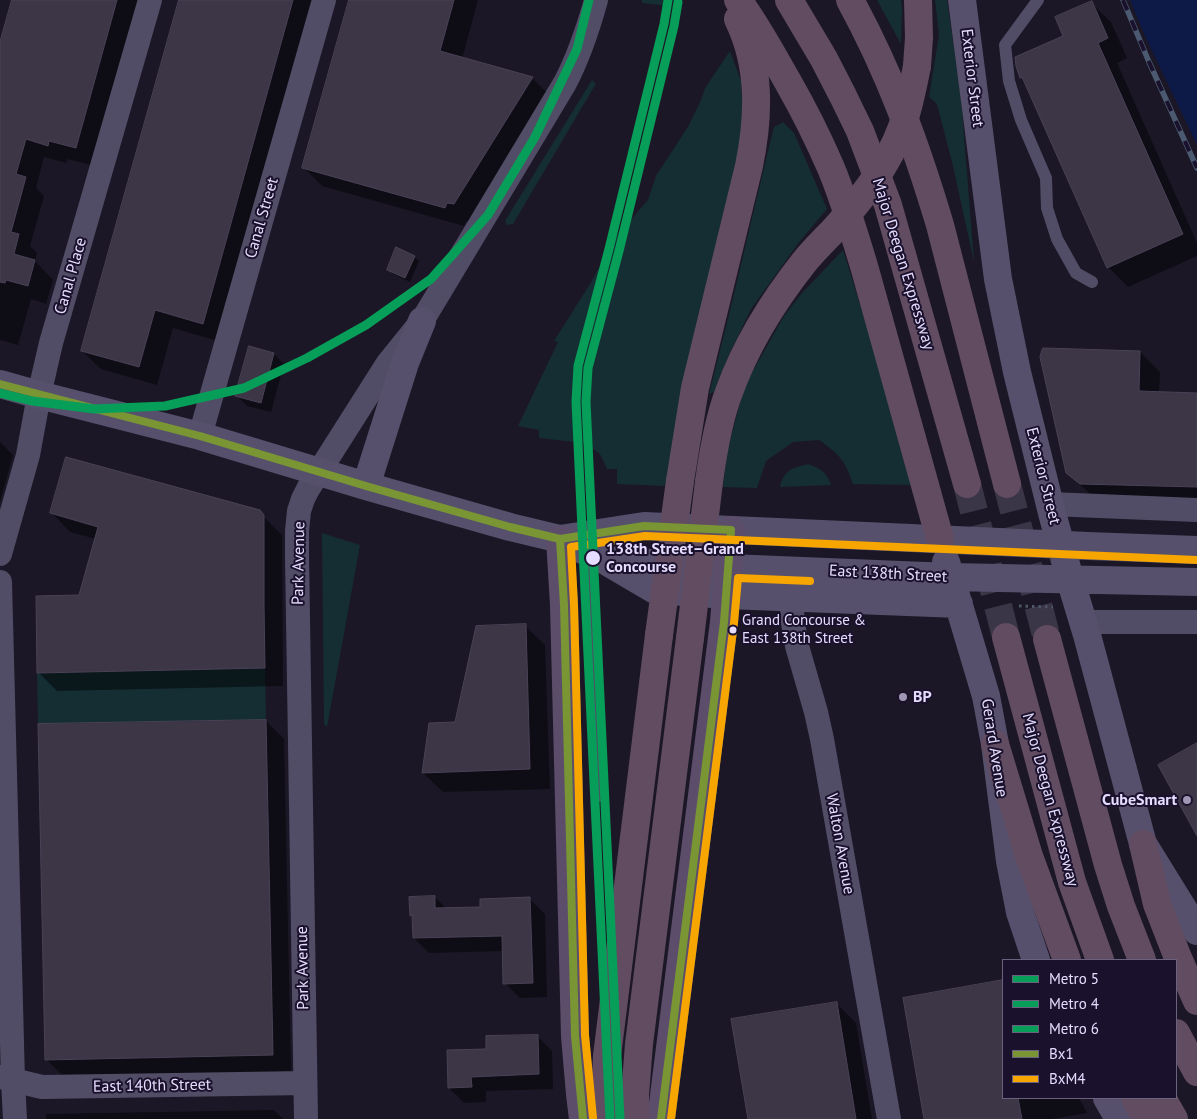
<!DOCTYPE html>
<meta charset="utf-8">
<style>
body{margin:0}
#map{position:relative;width:1197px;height:1119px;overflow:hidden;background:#1c1726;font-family:"PT Sans",sans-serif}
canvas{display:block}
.legend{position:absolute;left:1002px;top:959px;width:175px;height:140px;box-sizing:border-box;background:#1a112c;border:1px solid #6b6280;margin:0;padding:6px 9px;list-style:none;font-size:15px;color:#e5dcff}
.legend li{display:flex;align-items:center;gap:10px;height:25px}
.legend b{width:25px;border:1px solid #6b6280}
</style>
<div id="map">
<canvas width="1197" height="1119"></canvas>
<ul class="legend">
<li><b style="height:6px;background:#069e58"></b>Metro 5</li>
<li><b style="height:6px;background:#069e58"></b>Metro 4</li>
<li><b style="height:6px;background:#069e58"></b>Metro 6</li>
<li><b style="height:6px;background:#799534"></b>Bx1</li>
<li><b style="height:6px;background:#f7a600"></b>BxM4</li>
</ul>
</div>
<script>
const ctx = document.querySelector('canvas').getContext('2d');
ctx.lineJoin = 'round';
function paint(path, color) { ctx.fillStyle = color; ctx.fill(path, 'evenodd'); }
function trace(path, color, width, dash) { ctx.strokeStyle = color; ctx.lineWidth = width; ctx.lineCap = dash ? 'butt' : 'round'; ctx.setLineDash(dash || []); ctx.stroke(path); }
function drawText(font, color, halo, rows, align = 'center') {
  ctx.font = font + ' "PT Sans",sans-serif'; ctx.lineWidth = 4; ctx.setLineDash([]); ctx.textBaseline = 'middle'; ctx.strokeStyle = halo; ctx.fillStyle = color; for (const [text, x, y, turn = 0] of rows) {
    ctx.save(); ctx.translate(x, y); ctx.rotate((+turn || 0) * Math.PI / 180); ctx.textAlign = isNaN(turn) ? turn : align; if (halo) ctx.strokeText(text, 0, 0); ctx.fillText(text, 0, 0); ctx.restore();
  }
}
const green = new Path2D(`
 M642 0H673L669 6 642 3Z
 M877 0H901L902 10 901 44Z
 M935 0H947L961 97 974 262 953 166 937 104 929 97 939 35Z
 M730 51 741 81 744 133 697 329 665 486 617 484V469H607L600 454 584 443 539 438V430L518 426 558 342 554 341 590 284 618 234 648 200 656 176 689 125 701 100 705 88Z
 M592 80 596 84 591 92 513 224 507 225 505 221Z
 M783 122 794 133 827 209 800 241 751 309 729 355 714 392 709 394 729 315 769 147 774 127Z
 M843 250 868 330 911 485 853 484C845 460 839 454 819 440L793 442 766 461 757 488 723 487 727 452 745 385 784 316 802 293Z
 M808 464C821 469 826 471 831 485L780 487C784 470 792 468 808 464Z
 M322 533 360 545 327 727 324 724Z
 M265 668 266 720 38 724 37 673Z`);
const water = new Path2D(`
 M1130 0H1197V145L1145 36Z`);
const shadow = new Path2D(`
 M13 0H141L94 166 68 159 66 163 44 157 36 188 44 196 30 246 37 253 35 261 53 280 46 304 31 299 18 345 0 340V47Z
 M180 0H316L221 342 173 328 157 385 101 369 82 351Z
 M348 0H478L462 59 532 78 551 97 473 223 466 221 464 226 322 186 303 167 346 14 345 13Z
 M1091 3 1111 22 1127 58 1117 63 1197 243V256L1128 287 1108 267 1026 82 1021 77 1064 36Z
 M414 257 419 261 410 282 393 274 388 269Z
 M1140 352 1160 372 1159 393 1197 394V506L1101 503 1088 492 1067 472Z
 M274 354 284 364 271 412 247 406 237 396Z
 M0 442 13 455 0 502Z
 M259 512 282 535 283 686 57 691 38 672 80 596 96 539 70 532 52 513Z
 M525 626 545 645 550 789 443 792 423 773Z
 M266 721 284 739 291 1073 65 1078 46 1059Z
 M435 897 447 909H481L530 899 545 914 547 997 520 998 505 983 504 951 429 953 414 938V917L411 915Z
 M1003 981V1098H1079L1087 1113 1052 1119H925L904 999Z
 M836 1003 856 1023 872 1119H749Z
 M537 1036 552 1051 553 1089 486 1091V1102L464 1103 449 1088 487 1050Z
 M274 1110 283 1119H46V1114Z`);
const building = new Path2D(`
 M12 0H117L76 148 49 141 48 146 26 139 16 174 26 177 11 232 19 234 14 254 35 260 28 286 6 280 5 283 0 282V42Z
 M179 0H293L203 324 155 310 139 367 81 351Z
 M349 0H454L440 51 533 77 454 204 447 203 445 208 302 168Z
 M1092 1 1108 38 1098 43 1183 234 1107 268 1022 77 1020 78 1016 66 1015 57 1063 36 1055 17Z
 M396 247 415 256 405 278 387 270Z
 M249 346 274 353 261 403 235 396Z
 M1043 348 1140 351 1139 391 1197 393V487L1080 484 1066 473 1040 357Z
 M66 457 260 510 264 515V605L265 668 37 673 36 596 79 595 98 527 50 513Z
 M526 624 530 769 422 773 429 723 455 722 476 626Z
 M266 720 273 1055 45 1060 38 724Z
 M1197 743V836L1158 765Z
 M435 896V908L480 907V899L530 897 533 983 503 984 502 936 413 938 412 915 410 916 409 897Z
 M1003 980V1098H1018L1022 1119H924L903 998Z
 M837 1002 856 1119H748L731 1019Z
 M538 1035 539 1074 471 1077 472 1087 448 1088 447 1050 486 1049V1036Z`);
const highwayTunnel = new Path2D(`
 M967 484 1006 637
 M1007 484 1047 639`);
const path = new Path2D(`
 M1019 606 1053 607`);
const lane = new Path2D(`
 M1038 0 1005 45 1009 81 1021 120 1046 178 1047 208 1057 239 1076 273 1092 282
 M591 554 593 613 592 646 598 796`);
const street = new Path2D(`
 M200 436 324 0
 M1050 504 1197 510
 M0 554 28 455 39 395 51 343 150 0
 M792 579 791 598 793 623 797 646 816 712 822 739 889 1119
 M0 582 13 1081 15 1119
 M1084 622H1197
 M0 1077 42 1087 305 1083
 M306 1119 297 556V531L299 511 303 499 308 489 388 363 422 321 565 83C579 56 588 29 596 0`);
const secondary = new Path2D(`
 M962 0 998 279 1017 372 1052 513 1070 579 1087 635 1143 844 1197 931
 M0 384 39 395 200 436 366 486 510 527 560 539 604 560 729 568 950 577 1197 582
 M366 486 405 363 422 321
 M560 539 644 526 1088 546 1197 550
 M946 562 986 696 995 744 1010 861 1020 912 1036 960
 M609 563 655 590 727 595 959 604
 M1107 1098 1119 1119`);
const primary = new Path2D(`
 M560 539 564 605 575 1036 580 1094 583 1119
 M661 1119 724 622 731 530`);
const highway = new Path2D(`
 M738 0C757 26 772 54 788 82 804 110 818 138 831 168 844 199 854 233 864 266L940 539
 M789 0 824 59 843 96 860 131 888 205 967 484
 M850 0C890 73 916 145 940 225L1007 484
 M917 66 919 38 918 0
 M680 481 695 388 749 166C759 117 761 66 738 19
 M709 482C713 452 718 421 729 392 746 345 774 300 805 261 814 250 824 240 834 230
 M1006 637 1072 882 1100 960
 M1047 639 1108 865 1121 906 1142 960
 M995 744 1029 856 1067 960
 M1143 844 1157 904 1178 958 1197 1001
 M1176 1033 1197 1072
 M1135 1098 1146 1119
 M1162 1098 1174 1119
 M604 1119 607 1056 659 635
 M635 1119V1095L639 1044 690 638`);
const rail = new Path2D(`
 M1123 0 1149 62 1197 168`);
const highwayBridge = new Path2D(`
 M834 230C861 199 888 166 902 127 909 107 913 87 917 66
 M659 635 680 481
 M690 638 709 482`);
const bus1 = new Path2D(`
 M0 384 200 436 366 486 510 527 560 539 644 526 731 530 724 622 661 1119
 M560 539 564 605 575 1036 583 1119`);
const bus2 = new Path2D(`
 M593 1118 585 1035 574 605 571 547 645 536 1197 560
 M671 1119 734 623 738 578 810 581`);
const metro1 = new Path2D(`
 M610 1119 576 402 578 366 609 249 664 24 668 0`);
const metro2 = new Path2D(`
 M620 1119 586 402 588 368 619 251 674 26 678 2`);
const metro3 = new Path2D(`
 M0 393 32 401 94 409 165 406 244 388 307 358 366 325 431 279 488 215 535 137 577 49 589 0`);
const markers = [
 [593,558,8,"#e5dcff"],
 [733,630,4.5,"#e5dcff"],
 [903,697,5,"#9f97b3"],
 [1187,800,5,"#9f97b3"]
];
const busNames = [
 ["Grand Concourse &",742,621],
 ["East 138th Street",742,639]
];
const streetNames = [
 ["Exterior Street",972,78,83],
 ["Canal Street",262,218,-74],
 ["Major Deegan Expressway",903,264,73],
 ["Canal Place",71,276,-74],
 ["Exterior Street",1043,476,76],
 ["Park Avenue",299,563,-89],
 ["East 138th Street",888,574,3],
 ["Gerard Avenue",994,748,81],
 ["Major Deegan Expressway",1050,800,75],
 ["Walton Avenue",840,844,80],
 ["Park Avenue",303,968,-91],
 ["East 140th Street",152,1086,-1]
];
const stopNames = [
 ["138th Street–Grand",606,549],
 ["Concourse",606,567]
];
const poiNames = [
 ["BP",913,697],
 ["CubeSmart",1177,800,"right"]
];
paint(green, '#152e34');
paint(water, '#0d1a48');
paint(shadow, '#0007');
paint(building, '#3c3647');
trace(building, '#4a4258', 1);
trace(highwayTunnel, '#3a3547', 28, [28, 14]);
trace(path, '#4d5767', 3, [2.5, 4]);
trace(lane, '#524d66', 12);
trace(street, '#524d66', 24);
trace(secondary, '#56506c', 28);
trace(primary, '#5c4e6a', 28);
trace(highway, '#614c62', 28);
trace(rail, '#4b5a70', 5.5);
trace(rail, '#1a112c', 4, [11]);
trace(highwayBridge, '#614c62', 28);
trace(bus1, '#799534', 8);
trace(bus2, '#f7a600', 8);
trace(metro1, '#069e58', 9);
trace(metro2, '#069e58', 9);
trace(metro3, '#069e58', 9);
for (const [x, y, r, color] of markers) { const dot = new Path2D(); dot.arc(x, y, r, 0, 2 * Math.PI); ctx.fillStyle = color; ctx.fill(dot); trace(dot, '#1a112c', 2); }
drawText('15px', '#e5dcff', '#1a112c', busNames, 'left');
drawText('16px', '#e5dcff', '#1a112c', streetNames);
drawText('bold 16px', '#e5dcff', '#1a112c', stopNames, 'left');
drawText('bold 16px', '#e5dcff', '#1a112c', poiNames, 'left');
</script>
